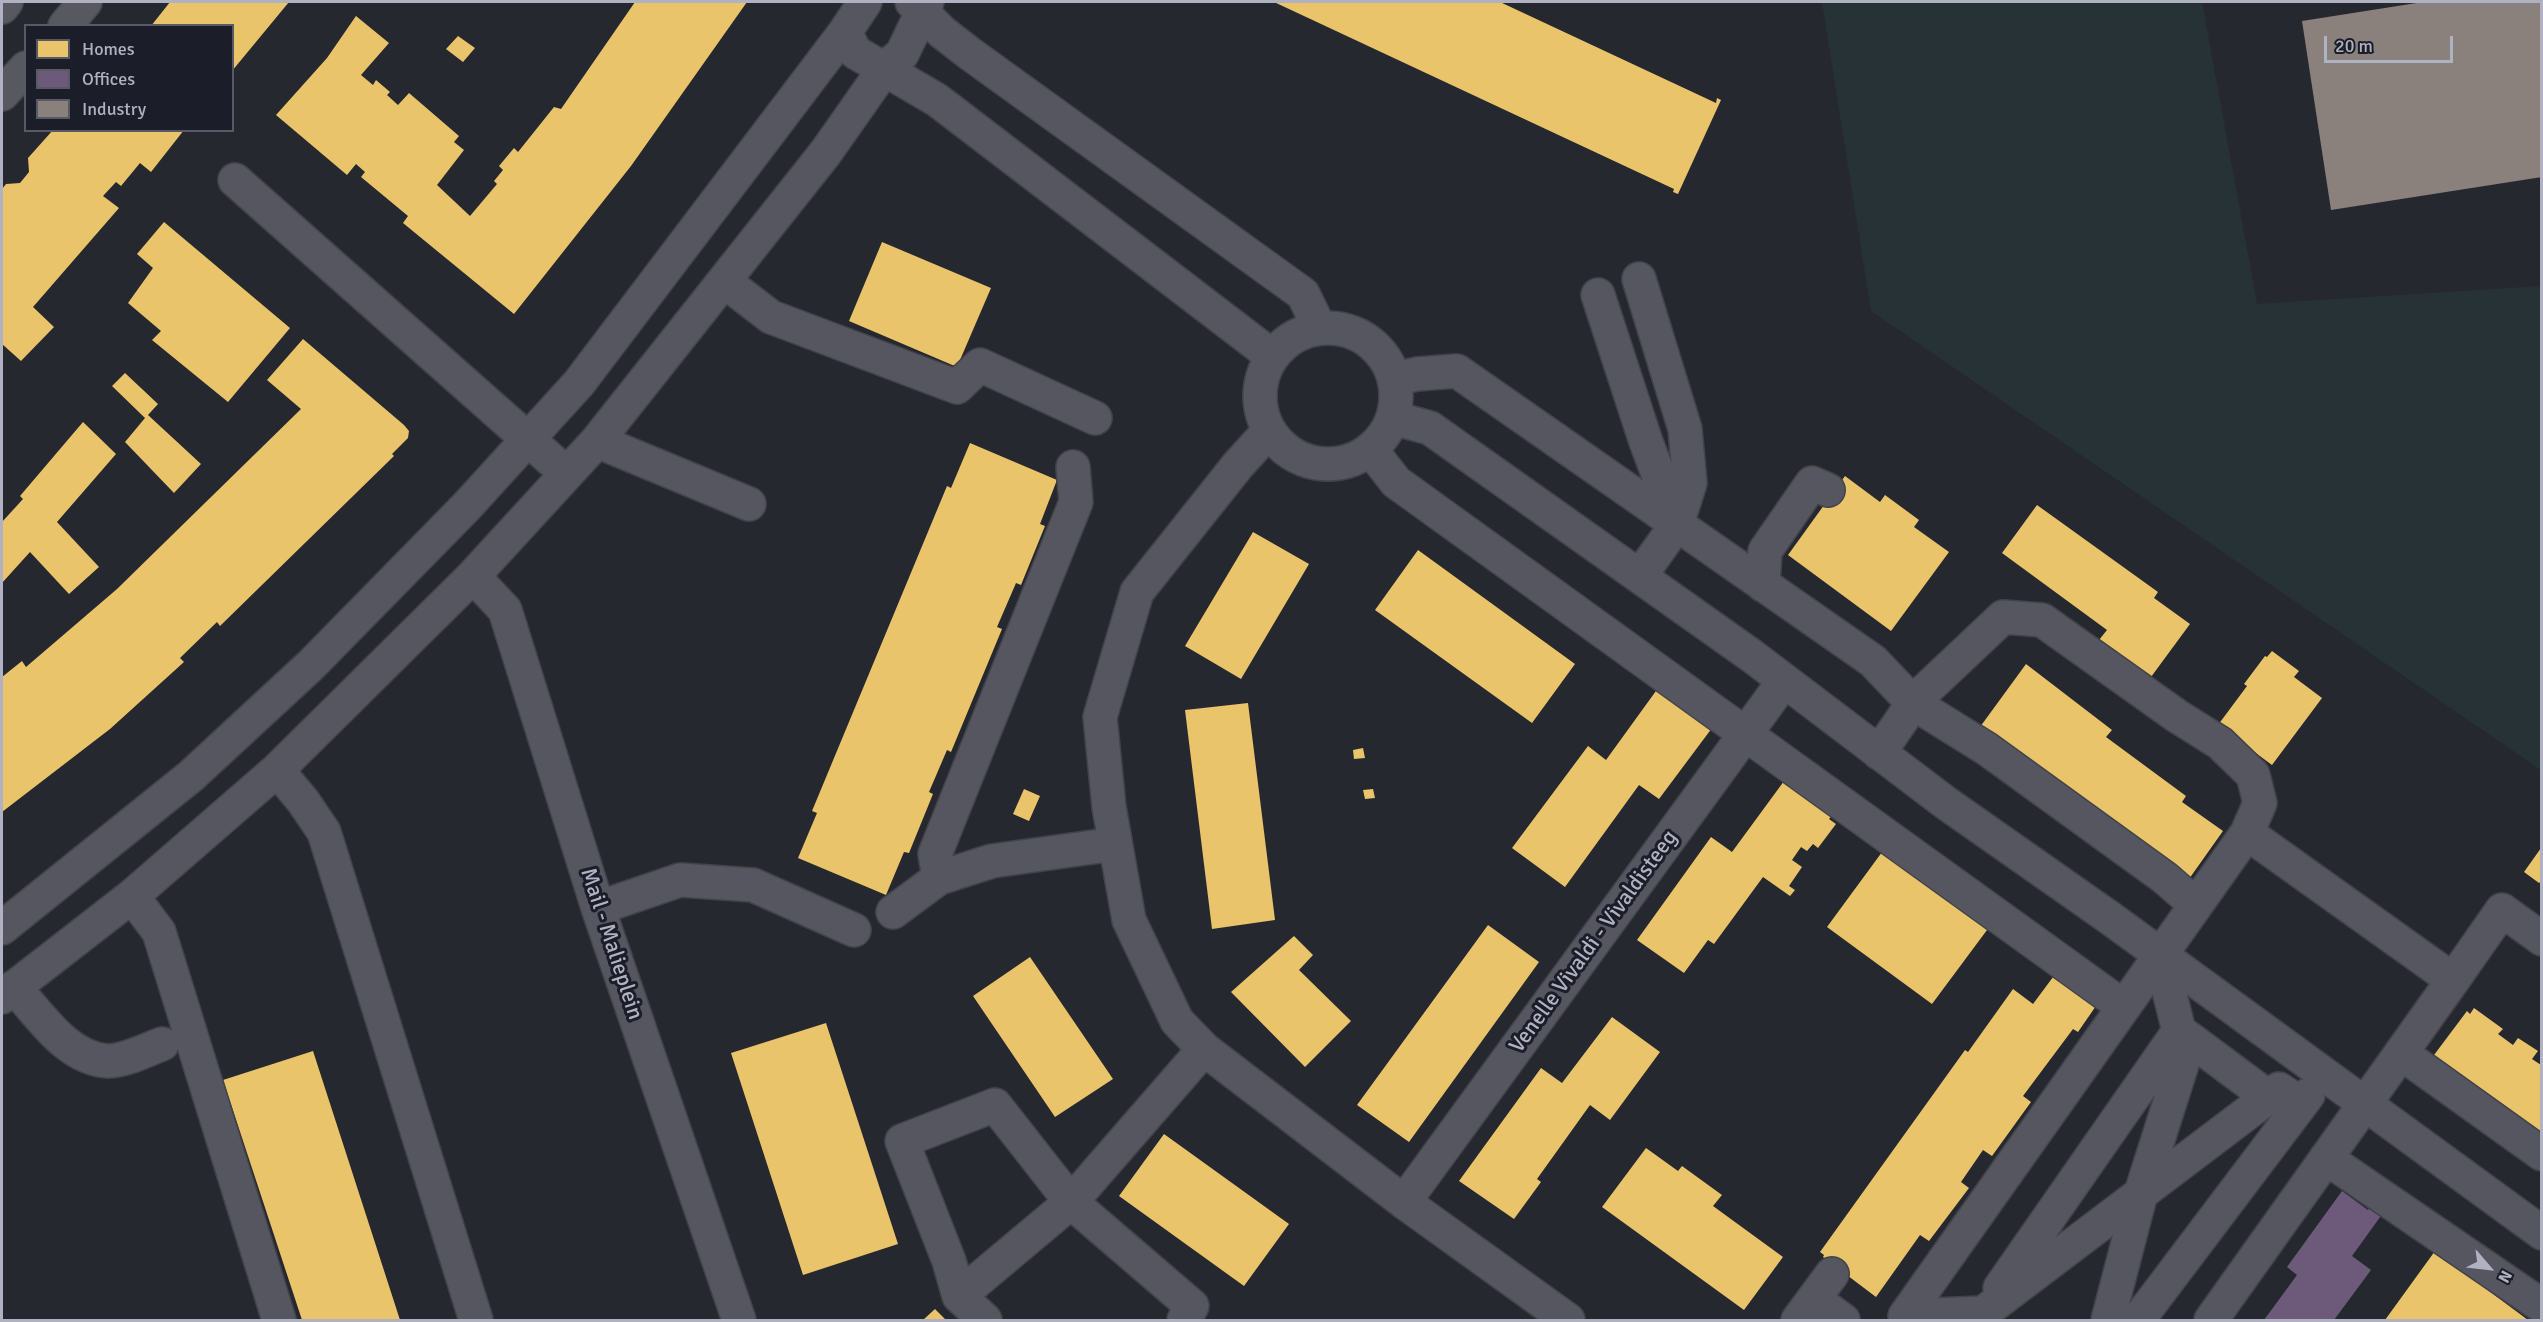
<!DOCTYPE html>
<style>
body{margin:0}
#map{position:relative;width:2543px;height:1322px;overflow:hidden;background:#262830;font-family:Signika,sans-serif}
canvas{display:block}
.frame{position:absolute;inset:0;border:3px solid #b0b2c1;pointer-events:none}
.legend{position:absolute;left:24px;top:24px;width:210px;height:108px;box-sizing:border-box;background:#1b1d29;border:2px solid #575966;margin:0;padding:8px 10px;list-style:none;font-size:18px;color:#b0b2c1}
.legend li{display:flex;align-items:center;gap:12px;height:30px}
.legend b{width:30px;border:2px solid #575966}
.north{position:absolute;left:2459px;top:1238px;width:60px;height:60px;-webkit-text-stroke:4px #1b1d29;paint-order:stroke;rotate:118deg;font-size:16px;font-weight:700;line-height:24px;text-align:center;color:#b0b2c1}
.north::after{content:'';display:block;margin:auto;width:21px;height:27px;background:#b0b2c1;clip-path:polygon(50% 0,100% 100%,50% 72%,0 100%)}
.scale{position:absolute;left:2324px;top:36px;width:129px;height:27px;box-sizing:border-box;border:3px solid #b0b2c1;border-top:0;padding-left:8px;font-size:18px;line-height:21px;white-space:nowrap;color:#b0b2c1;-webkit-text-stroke:4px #1b1d29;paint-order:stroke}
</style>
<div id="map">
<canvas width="2543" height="1322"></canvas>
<div class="frame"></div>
<ul class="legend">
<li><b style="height:16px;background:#e9c46a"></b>Homes</li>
<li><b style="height:16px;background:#6d597a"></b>Offices</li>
<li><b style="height:16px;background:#8a817c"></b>Industry</li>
</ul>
<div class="north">N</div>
<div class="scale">20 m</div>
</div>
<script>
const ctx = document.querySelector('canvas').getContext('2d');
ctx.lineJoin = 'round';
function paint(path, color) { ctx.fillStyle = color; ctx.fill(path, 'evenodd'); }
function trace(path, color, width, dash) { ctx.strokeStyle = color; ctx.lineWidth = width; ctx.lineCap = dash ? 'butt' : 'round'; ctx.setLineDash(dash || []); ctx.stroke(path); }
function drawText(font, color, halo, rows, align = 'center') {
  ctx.font = font + ' Signika,sans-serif'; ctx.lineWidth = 6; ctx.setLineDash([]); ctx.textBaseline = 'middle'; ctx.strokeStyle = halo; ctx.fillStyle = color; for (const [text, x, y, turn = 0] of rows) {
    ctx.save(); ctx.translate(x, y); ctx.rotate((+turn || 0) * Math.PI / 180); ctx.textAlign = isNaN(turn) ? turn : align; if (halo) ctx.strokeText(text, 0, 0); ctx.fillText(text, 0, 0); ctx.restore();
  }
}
const green = new Path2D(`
 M1822 2H2202L2257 304 2541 286V770L1871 311Z`);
const homes = new Path2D(`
 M170 2H289L232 71V26H151Z
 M635 2H747L631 166 514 314 403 223 408 216 361 177 365 172 356 164 347 175 276 115 327 58 356 16 389 43 361 75 373 85 376 80 390 92 387 95 398 105 409 93 459 136 454 142 464 150 437 185 470 216 497 184 494 181 503 170 499 166 514 148 518 152 554 107 561 109Z
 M1274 2H1500L1716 103 1717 98 1721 100 1678 194 1673 192 1674 189Z
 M458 36 475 48 463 62 446 49Z
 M53 130H184L151 172 140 163 121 186 116 182 103 196 119 208 33 307 54 327 21 361 2 344V189L6 184 20 183 29 172 28 158Z
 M164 222 290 328 228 402 152 340 161 331 128 303 153 268 137 254Z
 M882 242 991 288 957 367 849 321Z
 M303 339 404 425 409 431 408 438 392 454 394 456 220 626 217 622 180 658 184 662 110 729 2 812V677L22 661 26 667 117 589 301 409 267 380Z
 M125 373 158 404 148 415 201 464 174 493 125 442 145 418 112 386Z
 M83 422 116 454 57 522 99 567 69 594 30 552 2 583V522L23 499 20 496Z
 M970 443 1057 480 1040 524 1045 526 1021 585 1016 583 997 627 1002 629 951 752 947 750 929 792 933 794 909 853 904 852 886 895 798 858 817 813 812 811 947 486 951 488Z
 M1845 476 1880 502 1885 495 1919 520 1914 527 1949 552 1891 631 1788 555Z
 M2037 505 2158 592 2154 598 2190 624 2151 677 2099 640 2107 630 2002 553Z
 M1253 532 1309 564 1241 679 1185 646Z
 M1418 550 1575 664 1532 723 1375 610Z
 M2272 651 2299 671 2294 677 2322 698 2272 765 2218 725 2247 686 2244 684 2265 656 2267 657Z
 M2026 664 2112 730 2106 737 2186 796 2182 802 2223 831 2189 879 1980 727Z
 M1661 684 1715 724 1659 799 1639 785 1565 887 1512 848 1588 746 1606 760Z
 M1248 703 1275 920 1212 929 1185 710Z
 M1363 748 1365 758 1354 759 1353 750Z
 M1787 777 1835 812 1829 819 1836 824 1818 848 1813 844 1807 851 1801 847 1792 860 1802 867 1789 886 1795 890 1790 896 1763 877 1714 944 1708 940 1684 973 1637 940 1711 837 1732 852Z
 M1024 789 1040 796 1029 821 1013 814Z
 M1373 789 1375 798 1365 799 1363 790Z
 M1885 848 1990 926 1932 1004 1827 927Z
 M2541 848V881L2539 883 2524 872Z
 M1488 925 1539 962 1409 1142 1357 1105Z
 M1294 936 1313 955 1299 970 1351 1021 1305 1067 1231 992Z
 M1030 957 1113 1079 1055 1117 973 996Z
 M2056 973 2098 1003 2078 1032 2073 1029 2023 1096 2031 1102 1992 1156 1983 1150 1961 1182 1969 1188 1929 1241 1920 1235 1876 1297 1823 1257 1824 1255 1820 1252 1965 1050 1968 1052 2013 989 2033 1004Z
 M2474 1008 2503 1029 2498 1034 2513 1045 2518 1038 2538 1051 2532 1059 2541 1065V1139L2431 1059 2467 1011 2470 1014Z
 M1612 1017 1660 1052 1610 1120 1590 1105 1537 1179 1541 1182 1514 1219 1459 1181 1541 1068 1562 1083Z
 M826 1023 898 1244 803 1275 731 1053Z
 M313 1051 400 1320H302L223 1080Z
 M1164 1134 1289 1224 1244 1286 1119 1196Z
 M1646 1148 1678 1171 1682 1166 1722 1195 1713 1206 1783 1257 1744 1310 1602 1207Z
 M2435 1251 2528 1320H2385Z
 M935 1309 946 1320H923Z`);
const offices = new Path2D(`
 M2342 1191 2368 1210 2371 1204 2383 1213 2352 1256 2371 1270 2334 1320H2264L2297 1275 2287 1267Z`);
const industry = new Path2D(`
 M2423 2H2542V177L2331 210 2302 21Z`);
const minor = new Path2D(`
 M912 2 942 32 969 53 1303 294 1319 327
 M845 32 855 52 937 100 1272 356
 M235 180 566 473
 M1639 279 1685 429 1690 483 1677 524 1640 576
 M724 281 771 317 957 387 980 365 1095 418
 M1598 295 1646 442 1677 524
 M1260 396a68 68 0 1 1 136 0a68 68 0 1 1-136 0Z
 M1395 379 1417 374 1457 371 1873 661 1913 703 1987 749 2165 878 2196 905
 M1393 418 1430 428 1752 656 1946 803 2110 918 2542 1233
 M1269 431 1238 465 1137 592 1100 717 1109 807 1129 920 1177 1021 1204 1049 1404 1202 1568 1320
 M597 441 749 504
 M1371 450 1396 482 2124 1007
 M473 576 505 610 598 908 739 1320
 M1763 585 1765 551 1812 483 1828 490
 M1879 753 1916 699 2003 617 2042 620 2177 716 2220 743 2253 775 2260 803 2247 833
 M277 770 303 801 324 832 476 1320
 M939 878 935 854 1076 502 1073 467
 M132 896 159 932 279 1320
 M598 908 680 880 753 885 854 930
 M893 912 939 878 992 861 1115 844
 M2 928 191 776 311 665 467 506 579 383 845 32 865 2
 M2453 980 2502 910 2542 939
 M14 987C40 1015 67 1059 108 1061 125 1061 146 1050 162 1044
 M2 997 132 896 277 770 473 576 597 441 826 152 885 68 902 54 927 2
 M2190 1039 2268 1097
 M2401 1053 2542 1154
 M2326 1158 2542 1306
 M1404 1202 1784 681
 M2000 1288 2179 1031
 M959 1296 1071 1202 1204 1049
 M1814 1299 1843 1320
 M1905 1316 1983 1313 2279 1089 2301 1104
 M985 1320 959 1296 949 1261 902 1141 995 1105 1071 1202 1192 1306 1184 1320
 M1798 1320 1832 1274
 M1911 1320 1905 1316 2247 833 2453 980 2211 1320
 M2108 1320 2141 1193 2190 1039 2179 1031 2160 955
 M2138 1320 2308 1095`);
const major = new Path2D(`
 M2 7 6 2
 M65 26 85 2
 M2 94 26 68`);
const streetNames = [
 ["Venelle Vivaldi - Vivaldisteeg",1594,942,-54],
 ["Mail - Malieplein",611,944,72]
];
paint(green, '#273237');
paint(homes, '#e9c46a');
paint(offices, '#6d597a');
paint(industry, '#8a817c');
trace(minor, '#424349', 36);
trace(major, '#44454d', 36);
trace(minor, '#55565f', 33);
trace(major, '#585960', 33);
drawText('22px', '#b0b2c1', '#1b1d29', streetNames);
</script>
